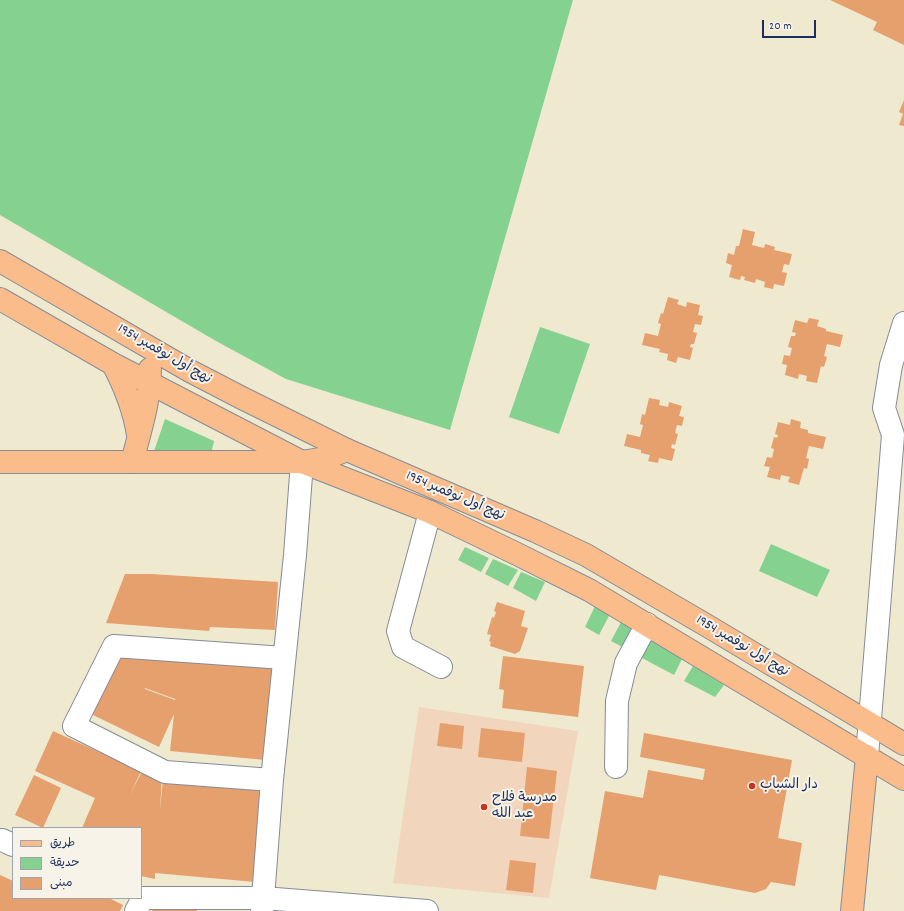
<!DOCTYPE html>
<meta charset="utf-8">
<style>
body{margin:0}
#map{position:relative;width:904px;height:911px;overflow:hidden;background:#efe9d0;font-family:Dekko,"Playpen Sans Arabic",sans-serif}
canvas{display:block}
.legend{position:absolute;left:12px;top:827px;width:130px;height:72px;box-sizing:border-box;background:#f7f3e8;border:1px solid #9fa5b1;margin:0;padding:5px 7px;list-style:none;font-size:12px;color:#1b2f5e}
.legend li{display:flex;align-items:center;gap:8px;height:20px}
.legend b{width:20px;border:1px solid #9fa5b1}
.scale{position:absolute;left:762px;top:20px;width:54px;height:18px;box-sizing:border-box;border:2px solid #1b2f5e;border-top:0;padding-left:5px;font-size:12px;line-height:14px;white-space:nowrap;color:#1b2f5e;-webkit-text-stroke:3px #f7f3e8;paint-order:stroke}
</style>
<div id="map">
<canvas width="904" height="911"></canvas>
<ul class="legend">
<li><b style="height:5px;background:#fabc8b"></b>طريق</li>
<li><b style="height:11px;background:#85d290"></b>حديقة</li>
<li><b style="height:11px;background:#e5a06d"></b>مبنى</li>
</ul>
<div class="scale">20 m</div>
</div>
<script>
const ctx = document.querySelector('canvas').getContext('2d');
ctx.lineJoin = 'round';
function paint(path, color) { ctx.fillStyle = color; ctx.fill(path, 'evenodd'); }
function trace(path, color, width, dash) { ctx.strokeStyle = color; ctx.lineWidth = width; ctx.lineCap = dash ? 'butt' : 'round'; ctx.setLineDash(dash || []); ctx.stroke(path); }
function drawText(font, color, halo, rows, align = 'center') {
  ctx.font = font + ' Dekko,"Playpen Sans Arabic",sans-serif'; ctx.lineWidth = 4; ctx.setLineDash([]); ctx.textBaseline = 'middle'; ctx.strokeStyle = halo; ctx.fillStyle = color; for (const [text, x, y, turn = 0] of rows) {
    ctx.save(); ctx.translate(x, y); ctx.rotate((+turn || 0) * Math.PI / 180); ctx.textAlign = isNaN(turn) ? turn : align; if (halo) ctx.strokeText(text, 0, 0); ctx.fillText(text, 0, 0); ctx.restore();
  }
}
const built = new Path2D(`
 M419 707 578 731 549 898 393 883Z`);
const green = new Path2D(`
 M0 0H573L450 430 286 379 216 341 0 215Z
 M540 327 590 344 559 434 509 417Z
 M165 419 214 441 211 454H153Z
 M771 544 830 570 817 597 759 571Z
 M465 547 489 558 481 572 458 560Z
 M493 559 518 570 508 586 485 574Z
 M521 572 545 582 536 601 513 588Z
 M595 606 610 614 599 635 585 627Z
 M621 622 637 631 626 649 611 641Z
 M651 640 682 659 674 675 642 658Z
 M693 666 724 685 715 697 684 681Z`);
const building = new Path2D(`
 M830 0H904V45L873 30 877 22Z
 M904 100V126L899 125 903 114 899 112Z
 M743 229 755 232 752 245 764 248 765 244 775 247 774 250 792 254 789 265 784 264 782 272 787 273 784 286 774 284 773 289 764 287 765 282 756 279 755 283 744 280 745 277 741 276 740 280 729 277 732 265 726 263 728 253 734 255 736 246H739Z
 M668 297 679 300 677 304 686 307 687 302 700 305 698 315 703 316 701 325 695 324 693 332 697 333 694 344H691L690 347 693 348 690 360 678 357 676 363 667 360 668 354 659 352 660 349 642 345 645 333 658 336 661 324 658 323 661 313 663 314Z
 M809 318 819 320 817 326 826 329V331L843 335 840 347 827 344 824 356 827 357 824 367 821 366 817 383 806 381 807 376 799 374 798 379 785 375 787 365 782 364 784 355 790 356 792 348 788 347 791 336H795L796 333 792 332 795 320 807 323Z
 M649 398 660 400 659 405 668 407 669 402 682 406 679 416 684 417 682 426 677 425 675 433 678 434 675 445 672 444 671 448 675 449 672 461 659 458 658 463 648 461 650 455 641 453V450L624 446 627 434 640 437 643 425 640 424 642 414 645 415Z
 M791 419 801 422 800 428 808 430V433L826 437 823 449 809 446 806 458 809 459 807 469 804 468 799 485 788 482 790 477 781 475 780 480 767 477 770 467 764 466 767 457 772 458 774 449 771 448 774 437 777 438 778 435 775 434 778 422 790 425Z
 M125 574H151L278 582 275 630 210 627 209 631 106 623Z
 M497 602 525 611 521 626 528 628 520 651 515 654 490 646 491 642 489 641 491 635 487 634 492 617 494 618 496 612 494 611Z
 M122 648 273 667 265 760 170 751 174 714 159 747 91 714ZM145 688 175 699V700L145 689Z
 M503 656 584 666 578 717 502 708 504 690 499 689Z
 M440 723 464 726 462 749 437 746Z
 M481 728 525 733 522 762 478 757Z
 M53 731 141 771 129 797 142 771 162 775 160 810 163 780 263 789 255 882 155 873V879L141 876V828H82L95 798 35 771Z
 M644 733 792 760 778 838 802 843 795 886 771 882 766 889 755 893 659 875 656 890 590 878 605 791 643 798 648 770 703 780 705 769 640 757Z
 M527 767 557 771 549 839 520 836Z
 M34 775 61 788 43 828 15 815Z
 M510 860 536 863 533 893 506 890Z
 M0 875 13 881V898H109L123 905 120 911H0Z
 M154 906 197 910V911H152Z`);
const minor = new Path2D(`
 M430 512 398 631 403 647 441 667
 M867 756 893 435 884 408 891 365 904 323
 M616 767 617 701 626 663 647 624
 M272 780 165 772 74 726 114 646 284 658
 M2 840 13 845
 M136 911 143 898H263L427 911
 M262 911 272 780 295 555 302 462`);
const major = new Path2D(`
 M0 462H302C318 460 332 457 347 450
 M852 911 867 756`);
const highway = new Path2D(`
 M0 261 190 371 242 398 347 450 535 531 586 555 711 628 904 744
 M0 299 113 364 302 462 430 512 517 554 589 590 904 779
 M113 364C125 387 134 409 138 435
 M132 462C140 431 150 401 150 369`);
const markers = [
 [752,786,4,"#c8321e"],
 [484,807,4,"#c8321e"]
];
const streetNames = [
 ["نهج أول نوفمبر 1954",164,355,30],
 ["نهج أول نوفمبر 1954",455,497,23],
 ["نهج أول نوفمبر 1954",742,647,31]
];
const poiNames = [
 ["دار الشباب",760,786],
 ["مدرسة فلاح",492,799],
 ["عبد الله",492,815]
];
paint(built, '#f1d5bd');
paint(green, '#85d290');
paint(building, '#e5a06d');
trace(minor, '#858c97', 24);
trace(major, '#858c97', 24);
trace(highway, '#858c97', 24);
trace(minor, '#fff', 22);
trace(major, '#fabc8b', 22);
trace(highway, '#fabc8b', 22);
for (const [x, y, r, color] of markers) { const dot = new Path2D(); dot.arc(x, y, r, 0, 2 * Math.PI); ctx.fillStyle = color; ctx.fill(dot); trace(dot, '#f7f3e8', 1.5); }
drawText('14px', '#1b2f5e', '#f7f3e8', streetNames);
drawText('14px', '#1b2f5e', '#f7f3e8', poiNames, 'left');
</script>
